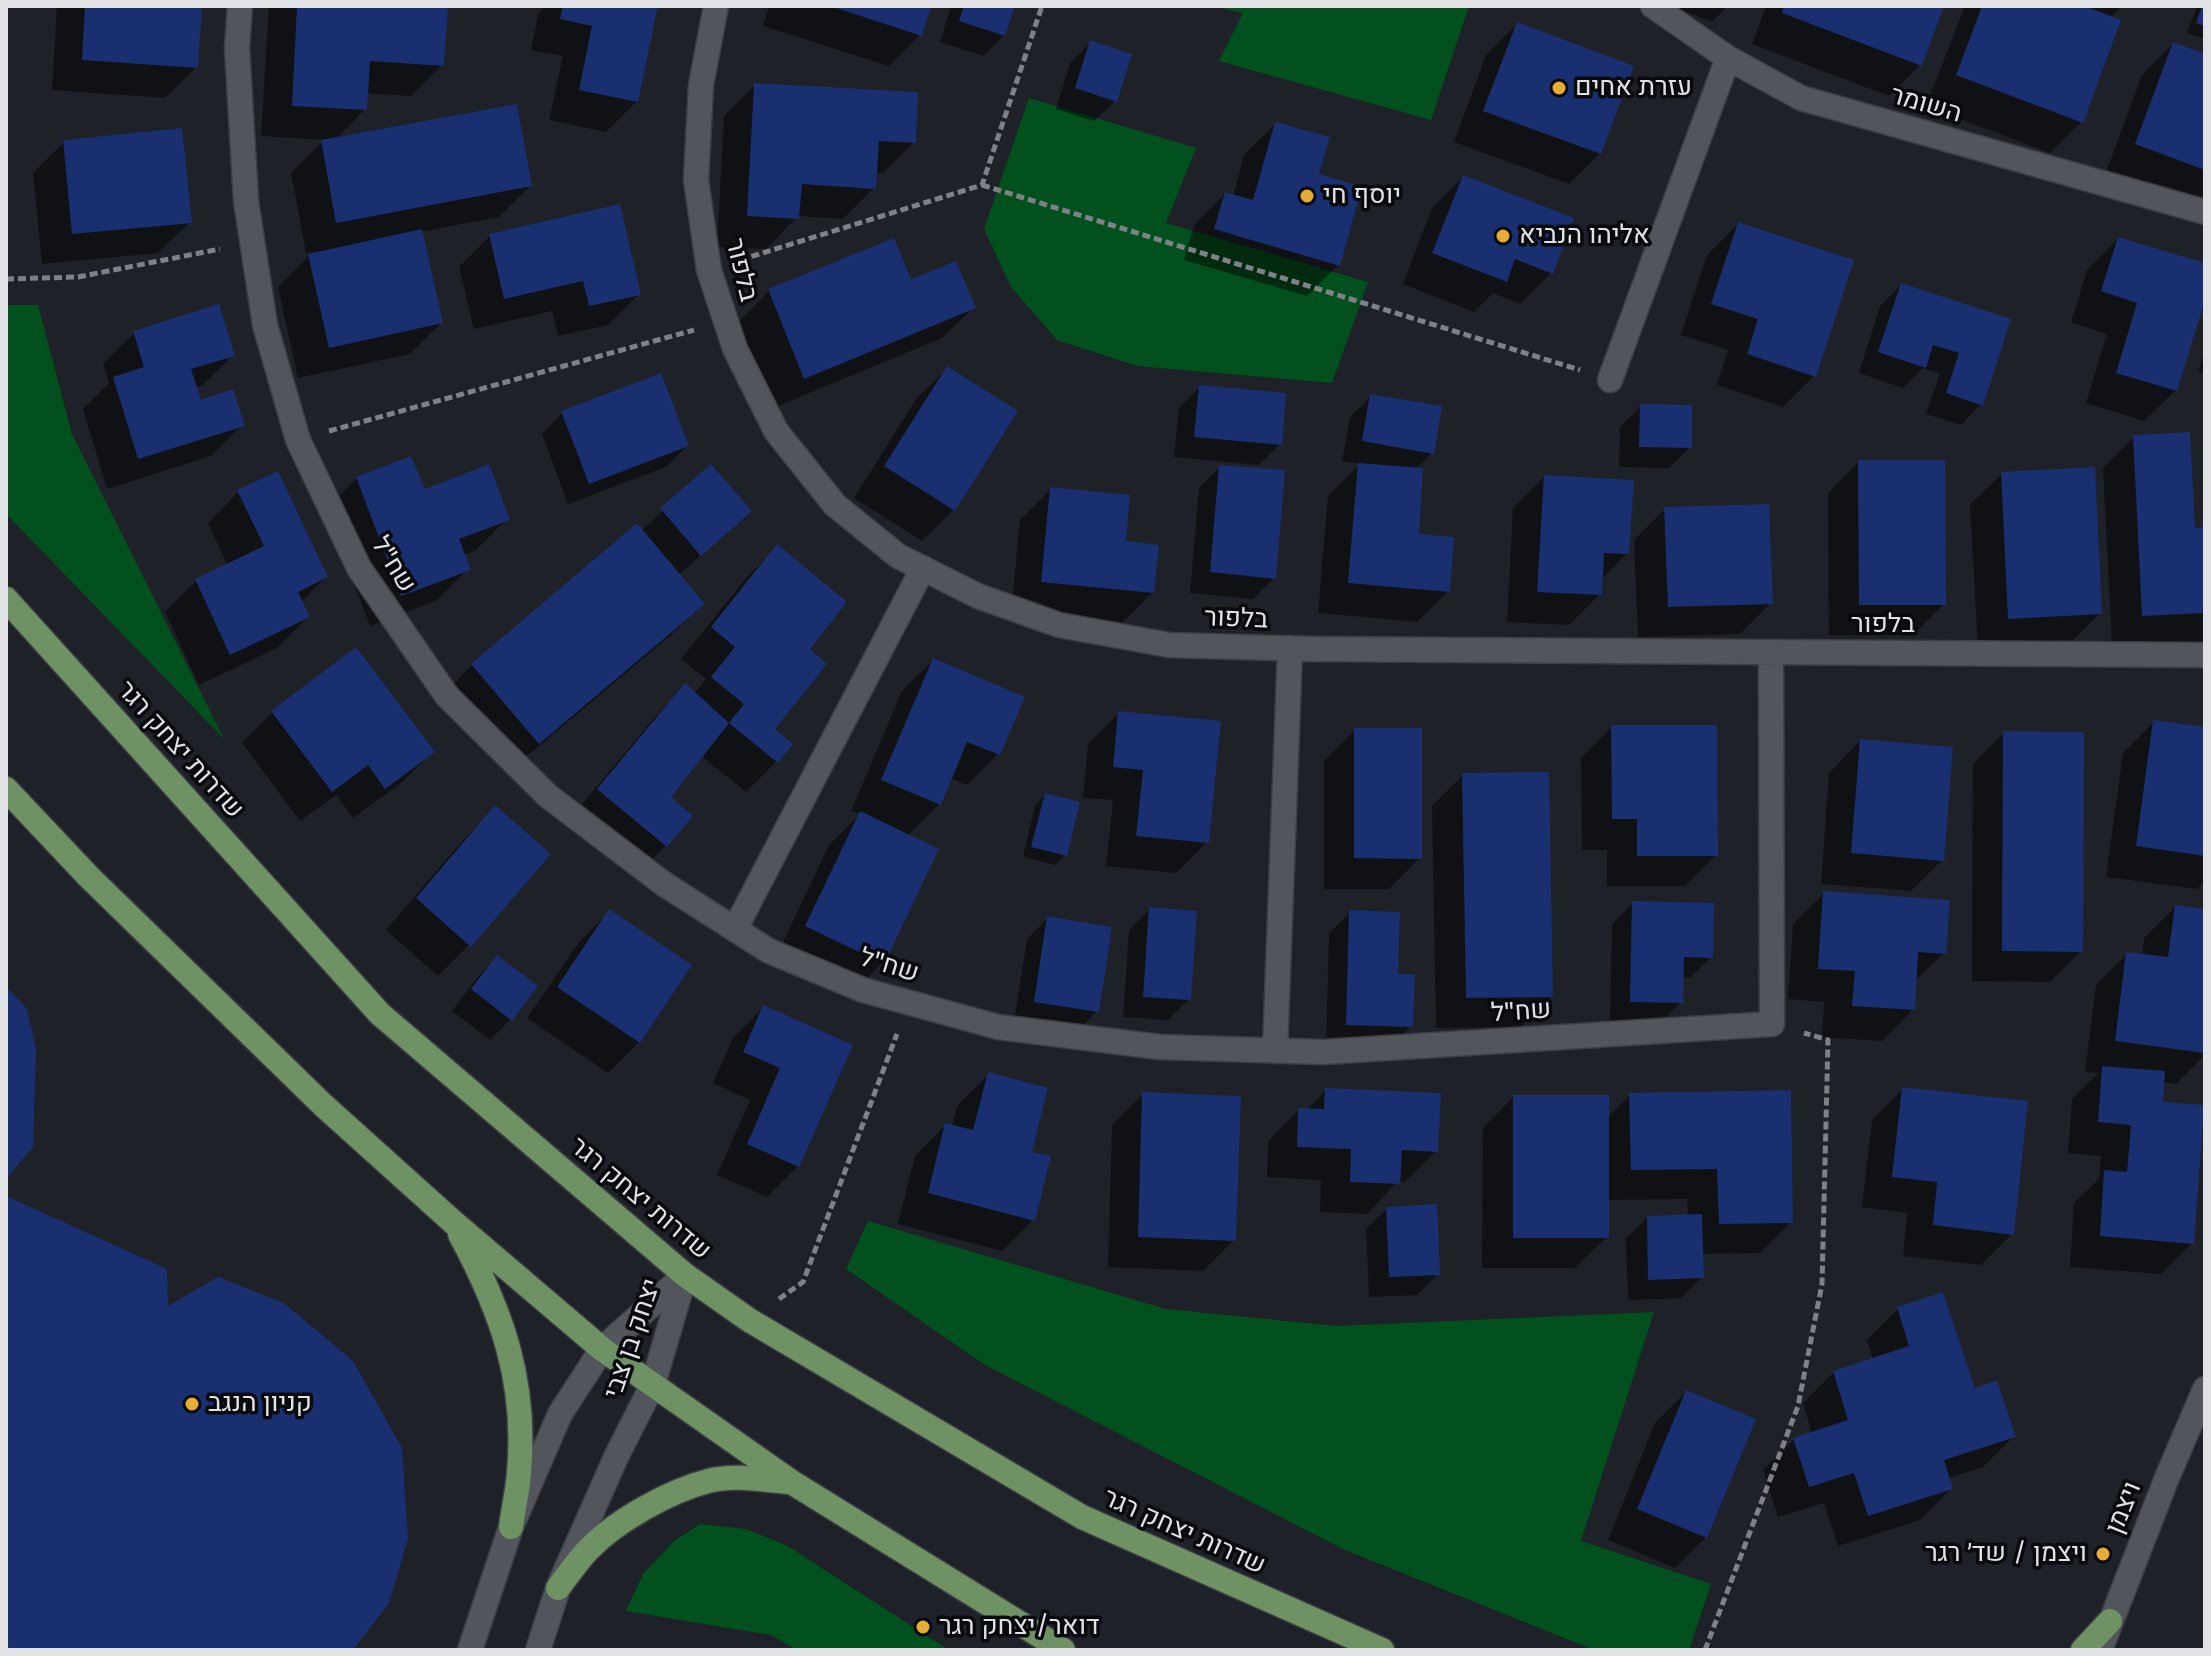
<!DOCTYPE html>
<meta charset="utf-8">
<style>
body{margin:0}
#map{position:relative;width:2211px;height:1656px;overflow:hidden;background:#1e2127;font-family:"Fira Sans",sans-serif}
canvas{display:block}
.frame{position:absolute;inset:0;border:8px solid #e0e2e6;pointer-events:none}
</style>
<div id="map">
<canvas width="2211" height="1656"></canvas>
<div class="frame"></div>
</div>
<script>
const ctx = document.querySelector('canvas').getContext('2d');
ctx.lineJoin = 'round';
function paint(path, color) { ctx.fillStyle = color; ctx.fill(path, 'evenodd'); }
function trace(path, color, width, dash) { ctx.strokeStyle = color; ctx.lineWidth = width; ctx.lineCap = dash ? 'butt' : 'round'; ctx.setLineDash(dash || []); ctx.stroke(path); }
function drawText(font, color, halo, rows, align = 'center') {
  ctx.font = font + ' "Fira Sans",Heebo,sans-serif'; ctx.lineWidth = 7; ctx.setLineDash([]); ctx.textBaseline = 'middle'; ctx.strokeStyle = halo; ctx.fillStyle = color; for (const [text, x, y, turn = 0] of rows) {
    ctx.save(); ctx.translate(x, y); ctx.rotate((+turn || 0) * Math.PI / 180); ctx.textAlign = isNaN(turn) ? turn : align; if (halo) ctx.strokeText(text, 0, 0); ctx.fillText(text, 0, 0); ctx.restore();
  }
}
const green = new Path2D(`
 M1213 6H1469L1431 120 1219 61 1243 13Z
 M1029 98 1196 148 1166 223 1368 282 1332 383 1137 366 1057 340 1011 287 984 229Z
 M6 305H38L72 434 224 739 6 514Z
 M868 1221 1166 1309 1336 1326 1654 1312 1581 1541 1711 1584 1689 1650H1594L1345 1550 985 1365 846 1269Z
 M700 1524 746 1529 786 1545 949 1650H797L771 1635 626 1611 643 1574 674 1541Z`);
const shadow = new Path2D(`
 M57 6H200L196 67 165 98 52 90Z
 M269 6H446L442 65 411 96 366 93 365 109 335 140 530 186 499 217 420 232 441 323 410 354 298 378 278 287 313 252 306 253 291 173 324 140 261 136Z
 M546 6H656L637 101 606 132 549 120 563 56 531 50 538 14Z
 M769 6H929L920 35 889 66 763 26Z
 M951 6H1013L1004 35 983 56 940 42Z
 M1671 6H1728L1712 22Z
 M1766 6H1942L1920 65 1889 96 1752 44Z
 M1965 6H2122L2110 18 2081 122 2050 153 1926 106Z
 M2197 6H2205V39L2187 33Z
 M1517 24 1600 153 1569 184 1454 142 1486 55Z
 M1091 42 1115 101 1094 121 1056 109 1070 63Z
 M2173 44 2205 56V212L2105 175 2142 75Z
 M755 85 914 142 883 173H875L874 188 843 219 798 216 766 249 717 247 724 116Z
 M1275 124 1317 176 1338 265 1307 296 1184 260 1194 225 1225 194 1233 196 1244 155Z
 M64 142 190 222 158 253 42 264 33 173Z
 M1463 177 1551 273 1520 304 1493 293 1474 312 1403 284 1432 208Z
 M1738 224 1814 376 1783 407 1717 385 1728 350 1681 335 1707 255Z
 M490 236 639 294 608 325 558 336 552 311 474 329 459 267Z
 M2118 239 2205 265V293L2176 390 2144 421 2086 403 2107 334 2071 322 2087 270Z
 M893 240 910 281 973 308 942 338 773 408 738 322 769 291Z
 M1901 285 2009 320 1981 404 1961 425 1926 414 1940 374 1923 368 1903 388 1859 373 1880 306Z
 M134 333 233 355 202 386 195 388 200 402 242 425 211 456 107 489 83 409 109 383 103 364Z
 M2205 349V374L2198 372Z
 M947 369 1015 412 953 510 922 541 854 498 916 399Z
 M1200 387 1280 444 1259 465 1174 457 1179 408Z
 M1371 396 1432 453 1415 470 1416 536 1448 591 1417 622 1318 613 1328 496 1360 464 1342 461 1350 417Z
 M1641 406 1690 447 1669 468 1619 467 1620 427Z
 M562 413 687 446 666 467 568 504 542 434Z
 M2134 437 2193 530 2205 529V642L2112 646 2103 468Z
 M1859 462 1944 604 1913 635H1829L1828 493Z
 M711 467 749 511 678 576 702 604 671 635 507 773 442 696 472 665 641 531Z
 M1220 467 1274 578 1253 599 1190 593 1199 488Z
 M2002 474 2100 613 2069 644 1978 649 1970 505Z
 M1544 477 1627 553 1601 580 1600 594 1569 625 1507 622 1513 508Z
 M357 478 423 491 507 519 476 550 463 556 468 569 437 600 370 626 326 509Z
 M1051 489 1124 543 1153 592 1122 623 1011 612 1020 520Z
 M238 492 326 577 301 602 308 617 277 648 199 685 165 612 196 581 228 566 208 523Z
 M1665 509 1771 603 1740 634 1638 637 1634 540Z
 M777 547 807 649 772 729 777 761 746 792 701 756 668 798 690 816 665 846 634 877 568 821 655 717 685 686 694 694 706 679 681 659 746 578Z
 M933 660 1022 698 998 754 967 785 950 778 939 804 907 836 936 850 882 963 851 994 776 957 829 845 860 814 851 811 902 691Z
 M273 712 432 752 401 783 353 818 336 795 300 821 242 743Z
 M1119 713 1207 842 1176 873 1106 866 1113 800 1083 798 1088 744Z
 M2154 722 2205 729V881L2197 889 2106 877 2123 753Z
 M1612 727 1716 855 1685 886H1607V850H1582L1581 758Z
 M1355 730 1420 858 1389 889H1324V761Z
 M2004 733 2081 951 2050 982 1972 981 1973 764Z
 M1860 741 1942 860 1911 891 1821 884 1829 773Z
 M1463 775 1551 996 1520 1027 1436 1028 1432 806Z
 M1045 795 1065 855 1055 865 1023 857 1035 805Z
 M495 808 469 945 438 976 386 930 464 839Z
 M1824 893 1944 953 1914 982 1913 1010 1882 1041 1822 1037 1824 1002 1788 999 1793 924Z
 M1633 903 1711 957 1690 978 1681 977V1002L1660 1023 1610 1022 1612 924Z
 M2175 907 2205 911V1055L2176 1084 2162 1082 2161 1104 2192 1243 2161 1274 2070 1267 2074 1203 2099 1179 2101 1156 2068 1153 2072 1099 2098 1073 2085 1072 2096 985 2127 954 2142 956 2144 938Z
 M1150 909 1189 999 1168 1020 1123 1017 1129 930Z
 M609 912 639 1042 608 1073 527 1018 579 942Z
 M1350 913 1396 976 1411 1026 1390 1047 1326 1045 1329 933Z
 M1048 918 1097 1011 1076 1032 1014 1022 1027 939Z
 M497 957 535 987 510 1020 490 1040 452 1011 477 978Z
 M764 1007 850 1046 798 1166 767 1197 717 1175 750 1100 713 1083 733 1038Z
 M988 1075 1030 1153 1033 1220 1002 1251 898 1224 915 1156 946 1125 952 1126 957 1106Z
 M1903 1089 2012 1234 1981 1265 1903 1256 1907 1213 1862 1207 1872 1120Z
 M1326 1090 1436 1151 1405 1182 1398 1181 1367 1214 1320 1212 1321 1180 1267 1177 1268 1141 1299 1110 1306 1111Z
 M1143 1094 1234 1240 1203 1271 1108 1267 1112 1125Z
 M1630 1095 1791 1222 1760 1253 1701 1254 1702 1277 1681 1298 1628 1300 1626 1238 1647 1218 1688 1216 1687 1199 1607 1200V1237L1575 1268H1482L1483 1128 1514 1096 1607 1118Z
 M1387 1209 1438 1274 1417 1295 1369 1297 1366 1229Z
 M1898 1309 2014 1436 1983 1467 1948 1478 1951 1489 1920 1520 1838 1546 1824 1503 1778 1517 1763 1470 1794 1439 1812 1434 1803 1403 1834 1372 1873 1360 1867 1340Z
 M1686 1392 1706 1537 1675 1568 1608 1540 1655 1423Z`);
const building = new Path2D(`
 M85 6H202L198 68 82 60Z
 M297 6H448L444 66 370 61 367 110 292 106Z
 M563 6H658L638 102 579 90 592 26 560 19Z
 M830 6H931L922 36Z
 M964 6H1015L1005 36 959 21Z
 M1784 6H1944L1922 66 1782 13Z
 M1982 6H2084L2121 20 2083 123 1956 75Z
 M2202 6H2205V26L2196 23Z
 M1517 22 1634 66 1601 154 1483 111Z
 M1090 40 1132 54 1117 102 1075 88Z
 M2173 42 2205 54V170L2135 144Z
 M754 83 918 92 916 143 879 141 876 189 802 184 799 219 747 216Z
 M517 104 532 186 336 223 321 140Z
 M1275 122 1330 137 1319 174 1362 187 1340 266 1214 229 1225 192 1253 200Z
 M182 128 192 223 72 234 63 140Z
 M1463 175 1574 218 1553 274 1515 259 1507 282 1432 253Z
 M620 204 641 295 589 306 583 281 504 299 489 234Z
 M1738 222 1854 260 1816 377 1747 354 1758 319 1711 304Z
 M422 229 443 323 329 348 308 254Z
 M2118 237 2205 263V300L2177 391 2116 373 2137 303 2101 291Z
 M894 238 911 279 956 261 976 308 804 379 768 289Z
 M1901 283 2011 319 1983 406 1946 393 1959 353 1933 345 1926 368 1878 352Z
 M219 304 235 356 191 369 201 400 233 389 245 426 138 459 113 377 144 367 133 331Z
 M947 366 1018 411 955 511 884 466Z
 M661 373 689 446 589 484 561 411Z
 M1199 385 1286 393 1282 445 1194 437Z
 M1370 394 1442 406 1434 454 1362 441Z
 M1640 404 1692 405V448L1639 447Z
 M2190 432 2195 528 2205 527V613L2142 616 2133 435Z
 M411 456 425 489 489 464 510 520 459 539 471 570 401 596 356 477Z
 M1858 460H1945L1946 605H1859Z
 M1358 463 1423 468 1419 534 1454 537 1450 592 1348 583Z
 M711 464 752 511 701 556 660 508Z
 M1219 465 1285 470 1276 579 1210 572Z
 M2095 467 2102 614 2008 619 2001 472Z
 M278 471 328 577 298 592 310 617 230 655 195 579 264 546 237 490Z
 M1544 475 1634 480 1629 554 1604 553 1602 595 1537 592Z
 M1050 487 1130 495 1126 541 1159 545 1154 593 1041 582Z
 M1769 504 1773 604 1668 607 1664 507Z
 M637 523 705 604 539 744 471 664Z
 M777 544 847 602 810 649 827 664 775 729 793 744 778 763 729 723 744 704 711 677 735 647 711 627Z
 M356 647 435 752 385 789 368 765 332 792 271 711Z
 M933 658 1025 697 1000 755 967 742 941 805 881 780Z
 M685 683 729 723 671 797 693 816 667 847 597 789Z
 M1118 711 1221 721 1209 843 1136 836 1143 770 1113 767Z
 M2153 720 2205 727V856L2136 846Z
 M1611 725H1717L1718 856H1637V819H1612Z
 M1354 728H1422V859L1354 858Z
 M2003 731 2084 732 2083 952 2002 951Z
 M1860 739 1953 747 1944 861 1851 853Z
 M1549 772 1553 997 1466 998 1462 773Z
 M1045 793 1080 802 1067 856 1031 847Z
 M495 805 551 854 471 947 416 898Z
 M860 811 939 849 884 964 805 926Z
 M1823 891 1950 900 1946 954 1918 952 1915 1010 1852 1006 1855 971 1818 969Z
 M1632 901 1714 903 1713 958 1684 957 1683 1003 1630 1002Z
 M2175 905 2205 909V1053L2115 1041 2126 952 2168 957Z
 M1149 907 1197 911 1191 1000 1143 997Z
 M609 909 692 965 640 1043 557 987Z
 M1349 910 1400 912 1398 974H1415L1413 1027 1346 1025Z
 M1047 916 1112 927 1099 1012 1034 1002Z
 M497 955 538 986 512 1021 471 989Z
 M6 986 27 1009 36 1050 33 1147 6 1179Z
 M763 1005 853 1045 799 1167 747 1144 780 1068 743 1052Z
 M2102 1066 2165 1071 2163 1102 2204 1105 2194 1244 2100 1236 2104 1170 2127 1172 2131 1125 2098 1122Z
 M988 1072 1048 1088 1032 1152 1051 1156 1035 1221 928 1193 945 1123 973 1130Z
 M1902 1087 2028 1101 2014 1235 1933 1225 1937 1182 1892 1177Z
 M1325 1088 1441 1093 1438 1152 1402 1150 1400 1184 1350 1182 1351 1149 1297 1147 1298 1108 1324 1109Z
 M1791 1090 1793 1223 1719 1224 1717 1169 1631 1170 1629 1093Z
 M1142 1092 1241 1096 1236 1241 1138 1237Z
 M1513 1095H1609V1238H1513Z
 M6 1196 167 1269 168 1306 218 1277 284 1303 353 1361 402 1448 408 1539 389 1603 353 1650H8L9 1647 6 1646Z
 M1437 1204 1440 1275 1389 1277 1386 1207Z
 M1702 1214 1704 1278 1648 1280 1647 1216Z
 M1943 1292 1975 1388 1997 1380 2016 1437 1944 1460 1953 1489 1868 1516 1854 1473 1809 1487 1793 1438 1848 1420 1833 1371 1909 1346 1897 1307Z
 M1686 1390 1756 1419 1707 1538 1637 1509Z`);
const path = new Path2D(`
 M982 185 1580 370
 M740 260 982 185 1042 6
 M6 279 78 277 220 249
 M329 431 694 330
 M779 1299 803 1282 897 1034
 M1705 1650 1798 1406 1822 1284 1828 1040 1804 1033`);
const minor = new Path2D(`
 M240 6 237 48 246 201 265 325 298 440 359 568 447 696 548 796 664 884 769 951 863 990 998 1027 1160 1047 1323 1052 1772 1024 1771 652
 M716 6 701 85 696 180 709 270 735 349 776 431 835 505 898 556 978 596 1059 625 1169 645 1312 649 2205 655
 M1653 6 1728 58 1801 98 2205 212
 M1610 380 1728 58
 M735 929 923 568
 M1275 1051 1290 648
 M470 1650 511 1527 560 1414 602 1349 685 1275
 M538 1650 558 1588 617 1455 653 1384 685 1275
 M2100 1650 2166 1480 2205 1389`);
const major = new Path2D(`
 M6 599 380 1014 685 1275 749 1320 1082 1517 1382 1650
 M6 789 89 877 323 1105 453 1222 602 1349 793 1483 1063 1650
 M460 1234C502 1312 527 1382 519 1472 518 1490 513 1509 511 1527
 M558 1588C568 1575 578 1560 589 1549 617 1520 670 1491 708 1481 734 1474 763 1480 789 1482
 M2083 1650 2110 1621`);
const markers = [
 [1559,88,8,"#e6ad36"],
 [1307,196,8,"#e6ad36"],
 [1503,236,8,"#e6ad36"],
 [192,1404,8,"#e6ad36"],
 [2103,1554,8,"#e6ad36"],
 [923,1627,8,"#e6ad36"]
];
const poiNames = [
 ["עזרת אחים",1575,88],
 ["יוסף חי",1323,196],
 ["אליהו הנביא",1519,236],
 ["קניון הנגב",208,1404],
 ["ויצמן / שד׳ רגר",2087,1554,"right"],
 ["דואר/יצחק רגר",939,1627]
];
const streetNames = [
 ["השומר",1926,105,16],
 ["בלפור",741,270,76],
 ["שח\"ל",393,565,58],
 ["בלפור",1236,619,2],
 ["בלפור",1883,625],
 ["שדרות יצחק רגר",180,750,48],
 ["שח\"ל",889,966,17],
 ["שח\"ל",1521,1012,-4],
 ["שדרות יצחק רגר",640,1199,40],
 ["יצחק בן צבי",633,1339,-71],
 ["ויצמן",2124,1508,-68],
 ["שדרות יצחק רגר",1184,1532,24]
];
paint(green, '#02501d');
paint(shadow, '#0007');
paint(building, '#192f6f');
trace(minor, '#3c3e43', 27);
trace(major, '#3c3e43', 27);
trace(path, '#7f8186', 5, [8, 4]);
trace(minor, '#52555c', 24);
trace(major, '#6f9265', 24);
for (const [x, y, r, color] of markers) { const dot = new Path2D(); dot.arc(x, y, r, 0, 2 * Math.PI); ctx.fillStyle = color; ctx.fill(dot); trace(dot, '#090a0d', 3); }
drawText('26px', '#e0e2e6', '#090a0d', poiNames, 'left');
drawText('26px', '#e0e2e6', '#090a0d', streetNames);
</script>
